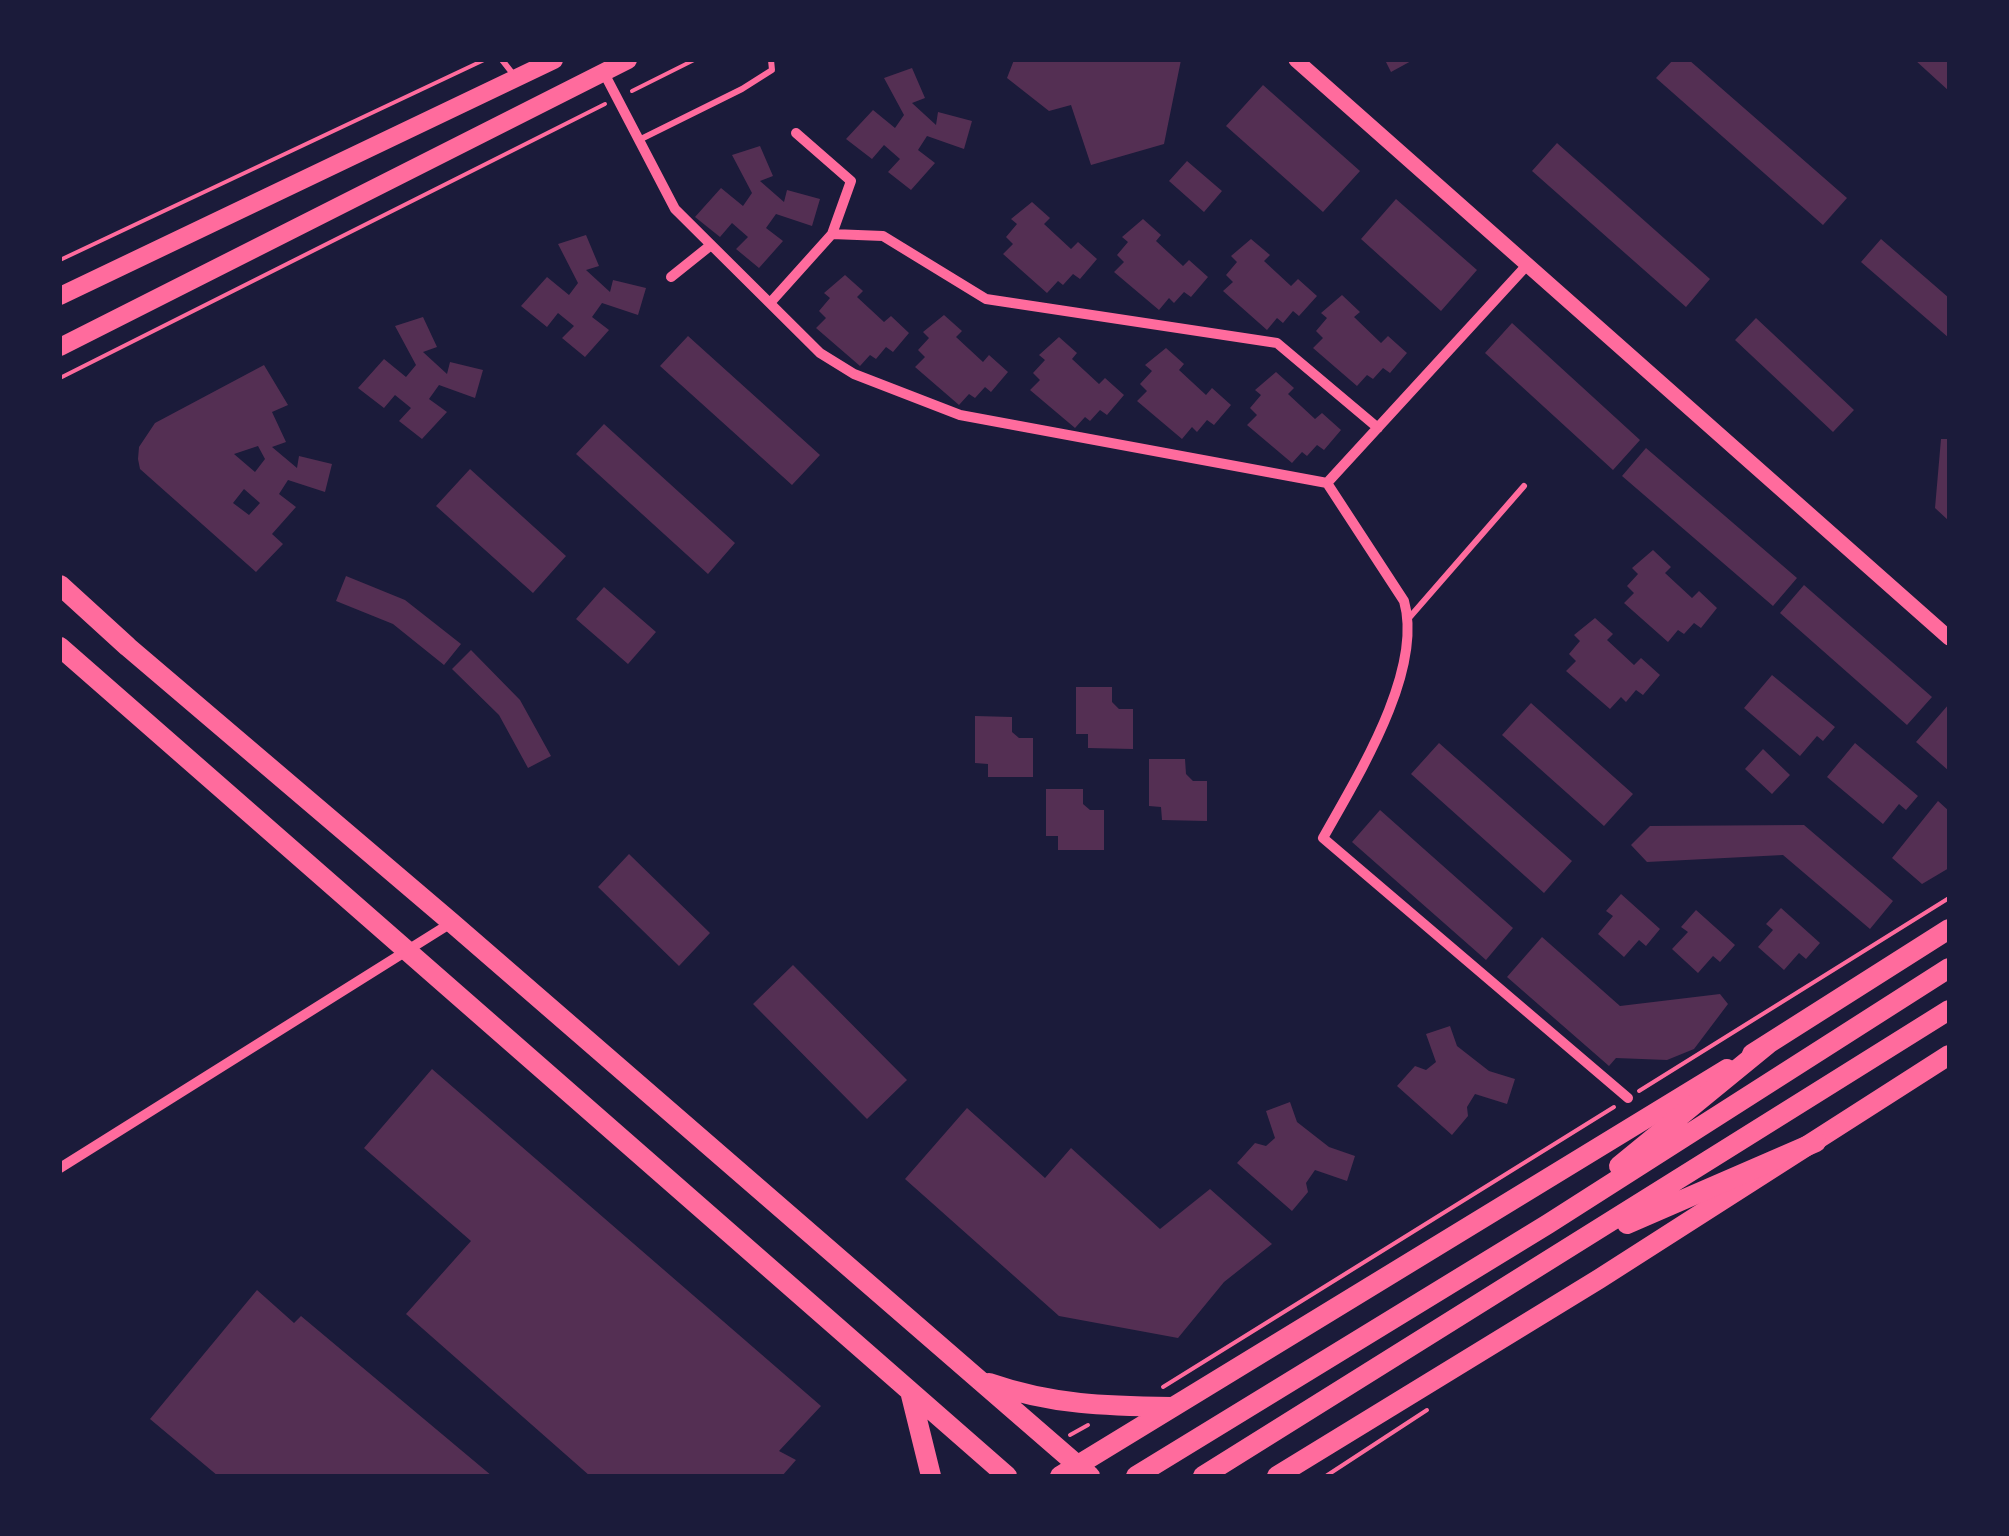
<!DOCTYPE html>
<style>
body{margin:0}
#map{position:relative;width:2009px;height:1536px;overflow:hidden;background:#1b1b3a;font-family:"Fira Sans Condensed",sans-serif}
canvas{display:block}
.frame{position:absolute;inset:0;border:62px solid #1b1b3a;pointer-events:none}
</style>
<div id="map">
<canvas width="2009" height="1536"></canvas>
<div class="frame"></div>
</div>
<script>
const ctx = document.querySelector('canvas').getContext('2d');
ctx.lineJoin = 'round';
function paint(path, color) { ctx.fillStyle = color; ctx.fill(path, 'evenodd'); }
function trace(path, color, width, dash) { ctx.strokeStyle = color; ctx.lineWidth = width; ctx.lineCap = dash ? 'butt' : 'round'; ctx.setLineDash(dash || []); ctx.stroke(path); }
const building = new Path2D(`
 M1014 60H1181L1164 144 1091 165 1071 105 1049 111 1007 78Z
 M1385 60H1413L1391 72Z
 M1673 60H1689L1847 198 1823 225 1656 78Z
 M1915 60H1949V91Z
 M912 68 925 98 912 103 936 125 938 112 972 121 964 149 927 136 918 150 935 163 911 190 888 172 900 159 884 145 872 159 846 139 873 110 895 128 904 115 884 78Z
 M1263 85 1360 171 1323 212 1226 126Z
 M1557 143 1710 279 1686 307 1532 171Z
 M760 146 773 176 760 181 784 202 787 190 820 199 812 226 776 214 766 228 783 241 759 268 736 249 748 237 732 223 720 237 695 217 721 188 743 206 752 193 732 155Z
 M1187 161 1222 191 1204 212 1169 181Z
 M1396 199 1477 270 1441 311 1361 239Z
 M1032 202 1050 218 1044 224 1071 249 1078 242 1097 259 1080 279 1073 274 1063 285 1058 281 1047 293 1003 254 1013 244 1006 237 1017 224 1011 219Z
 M1143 219 1161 235 1156 241 1183 266 1189 260 1208 277 1191 297 1184 292 1174 303 1169 298 1159 310 1114 272 1124 262 1117 255 1128 242 1122 237Z
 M586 235 599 266 586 270 610 292 613 280 646 288 638 315 602 303 592 317 609 330 585 357 562 338 574 326 558 313 547 327 521 306 547 277 569 295 578 283 558 244Z
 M1251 239 1270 255 1264 261 1291 286 1298 279 1317 296 1299 316 1293 311 1283 323 1277 318 1267 330 1223 291 1233 282 1226 275 1237 262 1231 256Z
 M1881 239 1949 298V338L1861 262Z
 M845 275 863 291 857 297 884 322 891 316 909 333 893 352 886 347 876 359 870 355 860 366 816 328 826 318 819 311 830 298 824 293Z
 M1342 295 1360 312 1354 317 1381 343 1388 336 1407 353 1390 373 1383 368 1373 379 1367 375 1357 386 1313 348 1323 338 1316 331 1327 318 1321 313Z
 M944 315 962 331 956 337 983 362 989 355 1008 372 991 392 985 387 975 398 969 394 959 405 915 367 925 357 918 350 929 338 923 332Z
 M423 317 437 347 423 352 447 374 450 362 483 370 475 398 439 385 429 399 447 412 422 439 399 421 411 408 395 395 384 408 358 388 384 359 406 377 416 365 395 326Z
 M1756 318 1854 410 1833 432 1735 340Z
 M1512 323 1640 440 1613 470 1485 353Z
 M688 336 820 455 792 485 660 366Z
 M1059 337 1077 353 1072 359 1099 384 1105 378 1124 395 1107 415 1100 410 1090 421 1085 417 1075 428 1030 390 1040 380 1033 373 1045 360 1039 355Z
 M1166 348 1184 364 1179 370 1206 395 1212 388 1231 405 1214 425 1207 420 1197 432 1192 427 1182 439 1137 401 1147 391 1140 384 1152 371 1145 365Z
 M264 365 288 405 272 412 286 442 272 447 297 468 299 456 332 464 325 492 288 480 279 494 296 507 272 534 283 544 256 572 140 469 138 459 139 447 155 423ZM258 446 265 459 255 472 234 454ZM244 489 260 503 249 515 233 503Z
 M1276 372 1294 388 1288 394 1315 419 1322 413 1341 430 1324 450 1317 445 1307 456 1302 452 1292 463 1247 425 1257 415 1250 408 1261 395 1255 390Z
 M604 424 735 543 708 574 576 454Z
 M1941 439H1949V521L1935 508Z
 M1646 448 1797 578 1773 606 1622 476Z
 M470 469 566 556 533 593 436 506Z
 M1653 550 1671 567 1665 573 1692 598 1699 591 1717 608 1701 628 1694 623 1684 634 1678 630 1668 642 1624 603 1634 593 1627 586 1638 574 1632 568Z
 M346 576 405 600 461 644 444 665 393 624 336 601Z
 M1804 585 1932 697 1907 725 1780 613Z
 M604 587 656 632 628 664 576 619Z
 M1595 618 1613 634 1607 640 1634 665 1641 658 1660 675 1643 695 1636 690 1626 702 1621 697 1610 709 1566 671 1576 661 1569 654 1580 641 1574 635Z
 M471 650 520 700 551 756 528 768 499 715 452 669Z
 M1772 675 1835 727 1823 741 1817 736 1800 756 1744 708Z
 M1076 687H1112V702L1119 709H1133V749L1088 748V734H1076Z
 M1531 703 1633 794 1604 826 1502 735Z
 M1949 704V771L1916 742Z
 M975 716 1012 717V732L1019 738H1033V777H988V764L975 763Z
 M1439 743 1572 861 1544 893 1411 774Z
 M1855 743 1918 796 1906 810 1899 804 1883 824 1827 777Z
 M1763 749 1790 775 1772 794 1745 769Z
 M1149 759H1185L1186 774 1193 781H1207V821L1162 820 1161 807 1149 806Z
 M1046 789H1083V804L1090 810H1104V850H1058V836H1046Z
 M1938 801 1949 811V868L1922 884 1892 858Z
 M1380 810 1513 928 1486 960 1352 842Z
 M1804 825 1893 901 1870 929 1783 855 1647 862 1631 845 1650 826Z
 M629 854 710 933 679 966 598 887Z
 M1621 894 1660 929 1646 946 1639 940 1624 957 1598 934 1613 916 1606 911Z
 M1781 908 1820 943 1806 959 1799 953 1784 970 1758 947 1773 930 1766 924Z
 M1696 910 1735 945 1720 962 1713 956 1698 973 1672 949 1688 932 1681 927Z
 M1542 937 1620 1006 1720 994 1728 1004 1694 1049 1667 1060 1616 1058 1609 1066 1507 977Z
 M793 965 907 1080 867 1119 753 1004Z
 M1450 1026 1457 1046 1489 1071 1515 1079 1507 1104 1475 1094 1467 1107 1468 1116 1452 1135 1397 1086 1415 1066 1426 1070 1436 1062 1426 1034Z
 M432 1069 821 1406 779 1451 796 1460 782 1476H590L406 1314 471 1241 364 1148Z
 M1290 1102 1297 1122 1329 1147 1355 1156 1347 1181 1315 1170 1306 1183 1308 1192 1292 1211 1237 1163 1255 1143 1266 1146 1275 1138 1266 1111Z
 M967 1108 1045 1178 1071 1148 1160 1229 1210 1189 1272 1244 1224 1282 1178 1338 1059 1316 905 1179Z
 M257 1290 294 1323 301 1316 492 1476H218L150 1419Z`);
const path = new Path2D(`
 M632 91 694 60
 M60 260 484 60
 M60 378 605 104
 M1639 1091 1949 898
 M1163 1387 1614 1107
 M1070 1435 1088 1425
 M1326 1476 1427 1410`);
const service = new Path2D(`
 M502 60 513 74
 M639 140 742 89 772 70 771 60
 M1409 618 1524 486`);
const minor = new Path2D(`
 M604 73 675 209 820 353 854 374 960 415 1327 483 1404 601C1424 671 1357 777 1323 838L1628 1098
 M796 133 851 181 832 234
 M671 277 711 245
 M770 303 832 234 883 236 986 299 1277 343 1378 428
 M1327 483 1528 264
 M60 1168 451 923`);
const tertiary = new Path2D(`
 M1296 60 1949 638`);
const secondary = new Path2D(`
 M60 296 554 60
 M60 347 628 60`);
const primary = new Path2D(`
 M60 585 128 647 451 922 1090 1476
 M60 647 1007 1476
 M1752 1054 1949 929
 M989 1383C1052 1405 1107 1406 1172 1407
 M910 1391 931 1476
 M1060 1476 1727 1069
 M1277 1476 1599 1279 1949 1055`);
const trunk = new Path2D(`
 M1619 1166 1767 1045
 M1627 1224 1816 1142
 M1136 1476 1548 1224 1949 968
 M1203 1476 1949 1010`);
paint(building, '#542f53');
trace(path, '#ff6b9d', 4);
trace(service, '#ff6b9d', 6);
trace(minor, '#ff6b9d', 10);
trace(tertiary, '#ff6b9d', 15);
trace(secondary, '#ff6b9d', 18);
trace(primary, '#ff6b9d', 20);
trace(trunk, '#ff6b9d', 20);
</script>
